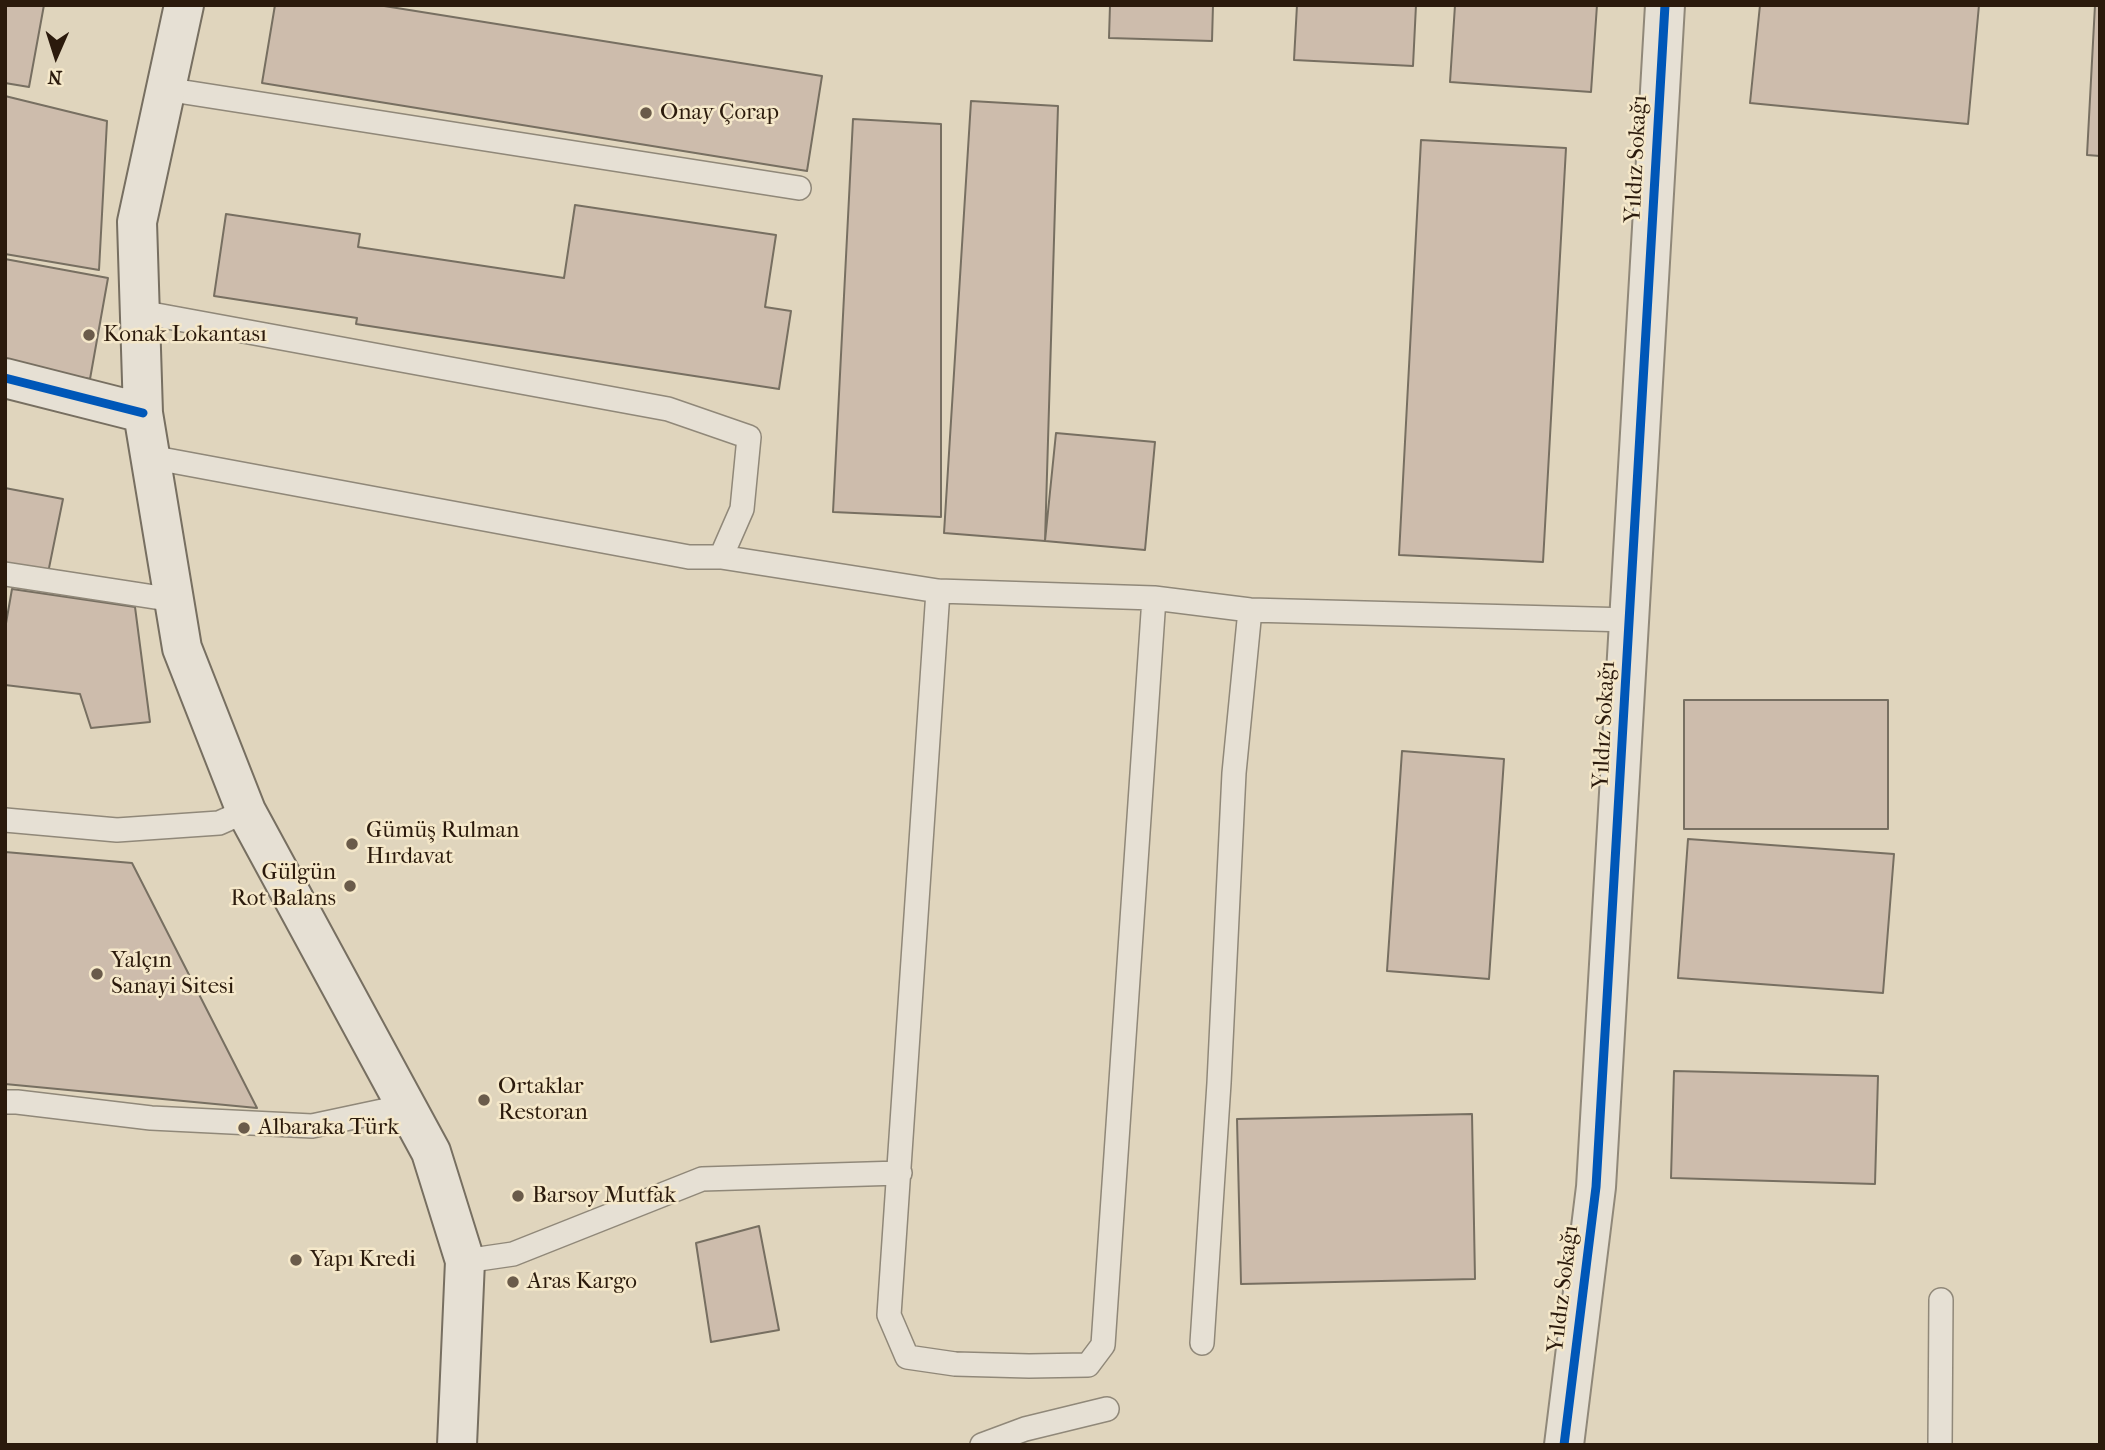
<!DOCTYPE html>
<meta charset="utf-8">
<style>
body{margin:0}
#map{position:relative;width:2105px;height:1450px;overflow:hidden;background:#e0d5bd;font-family:"IM FELL French Canon",serif}
canvas{display:block}
.frame{position:absolute;inset:0;border:7px solid #2b1a0c;pointer-events:none}
.north{position:absolute;left:21px;top:21px;width:70px;height:70px;-webkit-text-stroke:5px #f5e8ca;paint-order:stroke;rotate:183deg;font-size:19px;font-weight:700;line-height:28px;text-align:center;color:#2b1a0c}
.north::after{content:'';display:block;margin:auto;width:24px;height:32px;background:#2b1a0c;clip-path:polygon(50% 0,100% 100%,50% 72%,0 100%)}
</style>
<div id="map">
<canvas width="2105" height="1450"></canvas>
<div class="frame"></div>
<div class="north">N</div>
</div>
<script>
const ctx = document.querySelector('canvas').getContext('2d');
ctx.lineJoin = 'round';
function paint(path, color) { ctx.fillStyle = color; ctx.fill(path, 'evenodd'); }
function trace(path, color, width, dash) { ctx.strokeStyle = color; ctx.lineWidth = width; ctx.lineCap = dash ? 'butt' : 'round'; ctx.setLineDash(dash || []); ctx.stroke(path); }
function drawText(font, color, halo, rows, align = 'center') {
  ctx.font = font + ' "IM FELL French Canon",serif'; ctx.lineWidth = 5; ctx.setLineDash([]); ctx.textBaseline = 'middle'; ctx.strokeStyle = halo; ctx.fillStyle = color; for (const [text, x, y, turn = 0] of rows) {
    ctx.save(); ctx.translate(x, y); ctx.rotate((+turn || 0) * Math.PI / 180); ctx.textAlign = isNaN(turn) ? turn : align; if (halo) ctx.strokeText(text, 0, 0); ctx.fillText(text, 0, 0); ctx.restore();
  }
}
const building = new Path2D(`
 M5 5H44L29 87 5 83Z
 M275 5H378L822 76 807 171 262 83Z
 M1110 5H1213L1212 41 1109 38Z
 M1297 5H1416L1413 66 1294 60Z
 M1455 5H1597L1591 92 1450 82Z
 M1760 5H1979L1968 124 1750 103Z
 M2095 5H2100V156L2087 155Z
 M5 96 107 121 99 270 5 254Z
 M971 101 1058 106 1045 541 944 533Z
 M853 119 941 124V517L833 512Z
 M1421 140 1566 148 1543 562 1399 555Z
 M575 205 776 235 765 307 791 311 779 389 356 324 357 318 214 296 226 214 360 234 358 247 564 278Z
 M5 259 108 278 90 379 5 364Z
 M1056 433 1155 442 1145 550 1045 541Z
 M5 488 63 499 48 573 5 564Z
 M12 589 135 607 150 722 91 728 80 694 5 685V629Z
 M1684 700H1888V829H1684Z
 M1402 751 1504 759 1489 979 1387 971Z
 M1688 839 1894 854 1883 993 1678 978Z
 M5 852 132 863 257 1108 5 1084Z
 M1674 1071 1878 1076 1875 1184 1671 1178Z
 M1472 1114 1475 1279 1241 1284 1237 1119Z
 M759 1226 779 1330 711 1342 696 1243Z`);
const lane = new Path2D(`
 M165 89 799 188
 M140 312 668 409 749 437 742 509 721 557H689L150 457
 M721 557 938 591 1154 598 1250 610 1630 620
 M5 574 174 600
 M938 591 889 1315 907 1357 955 1364 1029 1366 1088 1365 1103 1345 1154 598
 M5 820 117 830 219 823 246 811
 M5 1102H17L151 1118 312 1126 406 1106
 M465 1261 513 1254 702 1179 900 1173
 M1202 1343 1219 1083 1234 773 1250 610
 M982 1445 1025 1429 1107 1409
 M1940 1445 1941 1300`);
const street = new Path2D(`
 M1564 1445 1596 1187 1665 5`);
const secondary = new Path2D(`
 M184 5 137 222 143 413 182 648 246 811 431 1152 465 1261 457 1445
 M5 378 143 413`);
const cycleway = new Path2D(`
 M5 378 143 413
 M1564 1445 1596 1187 1665 5`);
const markers = [
 [646,113,7,"#6a5b4a"],
 [89,335,7,"#6a5b4a"],
 [352,844,7,"#6a5b4a"],
 [350,886,7,"#6a5b4a"],
 [97,974,7,"#6a5b4a"],
 [484,1100,7,"#6a5b4a"],
 [244,1128,7,"#6a5b4a"],
 [518,1196,7,"#6a5b4a"],
 [296,1260,7,"#6a5b4a"],
 [513,1282,7,"#6a5b4a"]
];
const poiNames = [
 ["Onay Çorap",660,113],
 ["Konak Lokantası",103,335],
 ["Gümüş Rulman",366,831],
 ["Hırdavat",366,857],
 ["Gülgün",336,873,"right"],
 ["Rot Balans",336,899,"right"],
 ["Yalçın",111,961],
 ["Sanayi Sitesi",111,987],
 ["Ortaklar",498,1087],
 ["Restoran",498,1113],
 ["Albaraka Türk",258,1128],
 ["Barsoy Mutfak",532,1196],
 ["Yapı Kredi",310,1260],
 ["Aras Kargo",527,1282]
];
const streetNames = [
 ["Yıldız Sokağı",1637,159,-87],
 ["Yıldız Sokağı",1605,725,-87],
 ["Yıldız Sokağı",1564,1289,-83]
];
paint(building, '#cdbcac');
trace(building, '#776f61', 2);
trace(lane, '#908879', 26);
trace(street, '#908879', 42);
trace(secondary, '#776f61', 42);
trace(lane, '#e6e0d4', 23);
trace(street, '#e6e0d4', 38);
trace(secondary, '#e6e0d4', 38);
trace(cycleway, '#0057b8', 9);
for (const [x, y, r, color] of markers) { const dot = new Path2D(); dot.arc(x, y, r, 0, 2 * Math.PI); ctx.fillStyle = color; ctx.fill(dot); trace(dot, '#f5e8ca', 2.5); }
drawText('23px', '#2b1a0c', '#f5e8ca', poiNames, 'left');
drawText('23px', '#2b1a0c', '#f5e8ca', streetNames);
</script>
